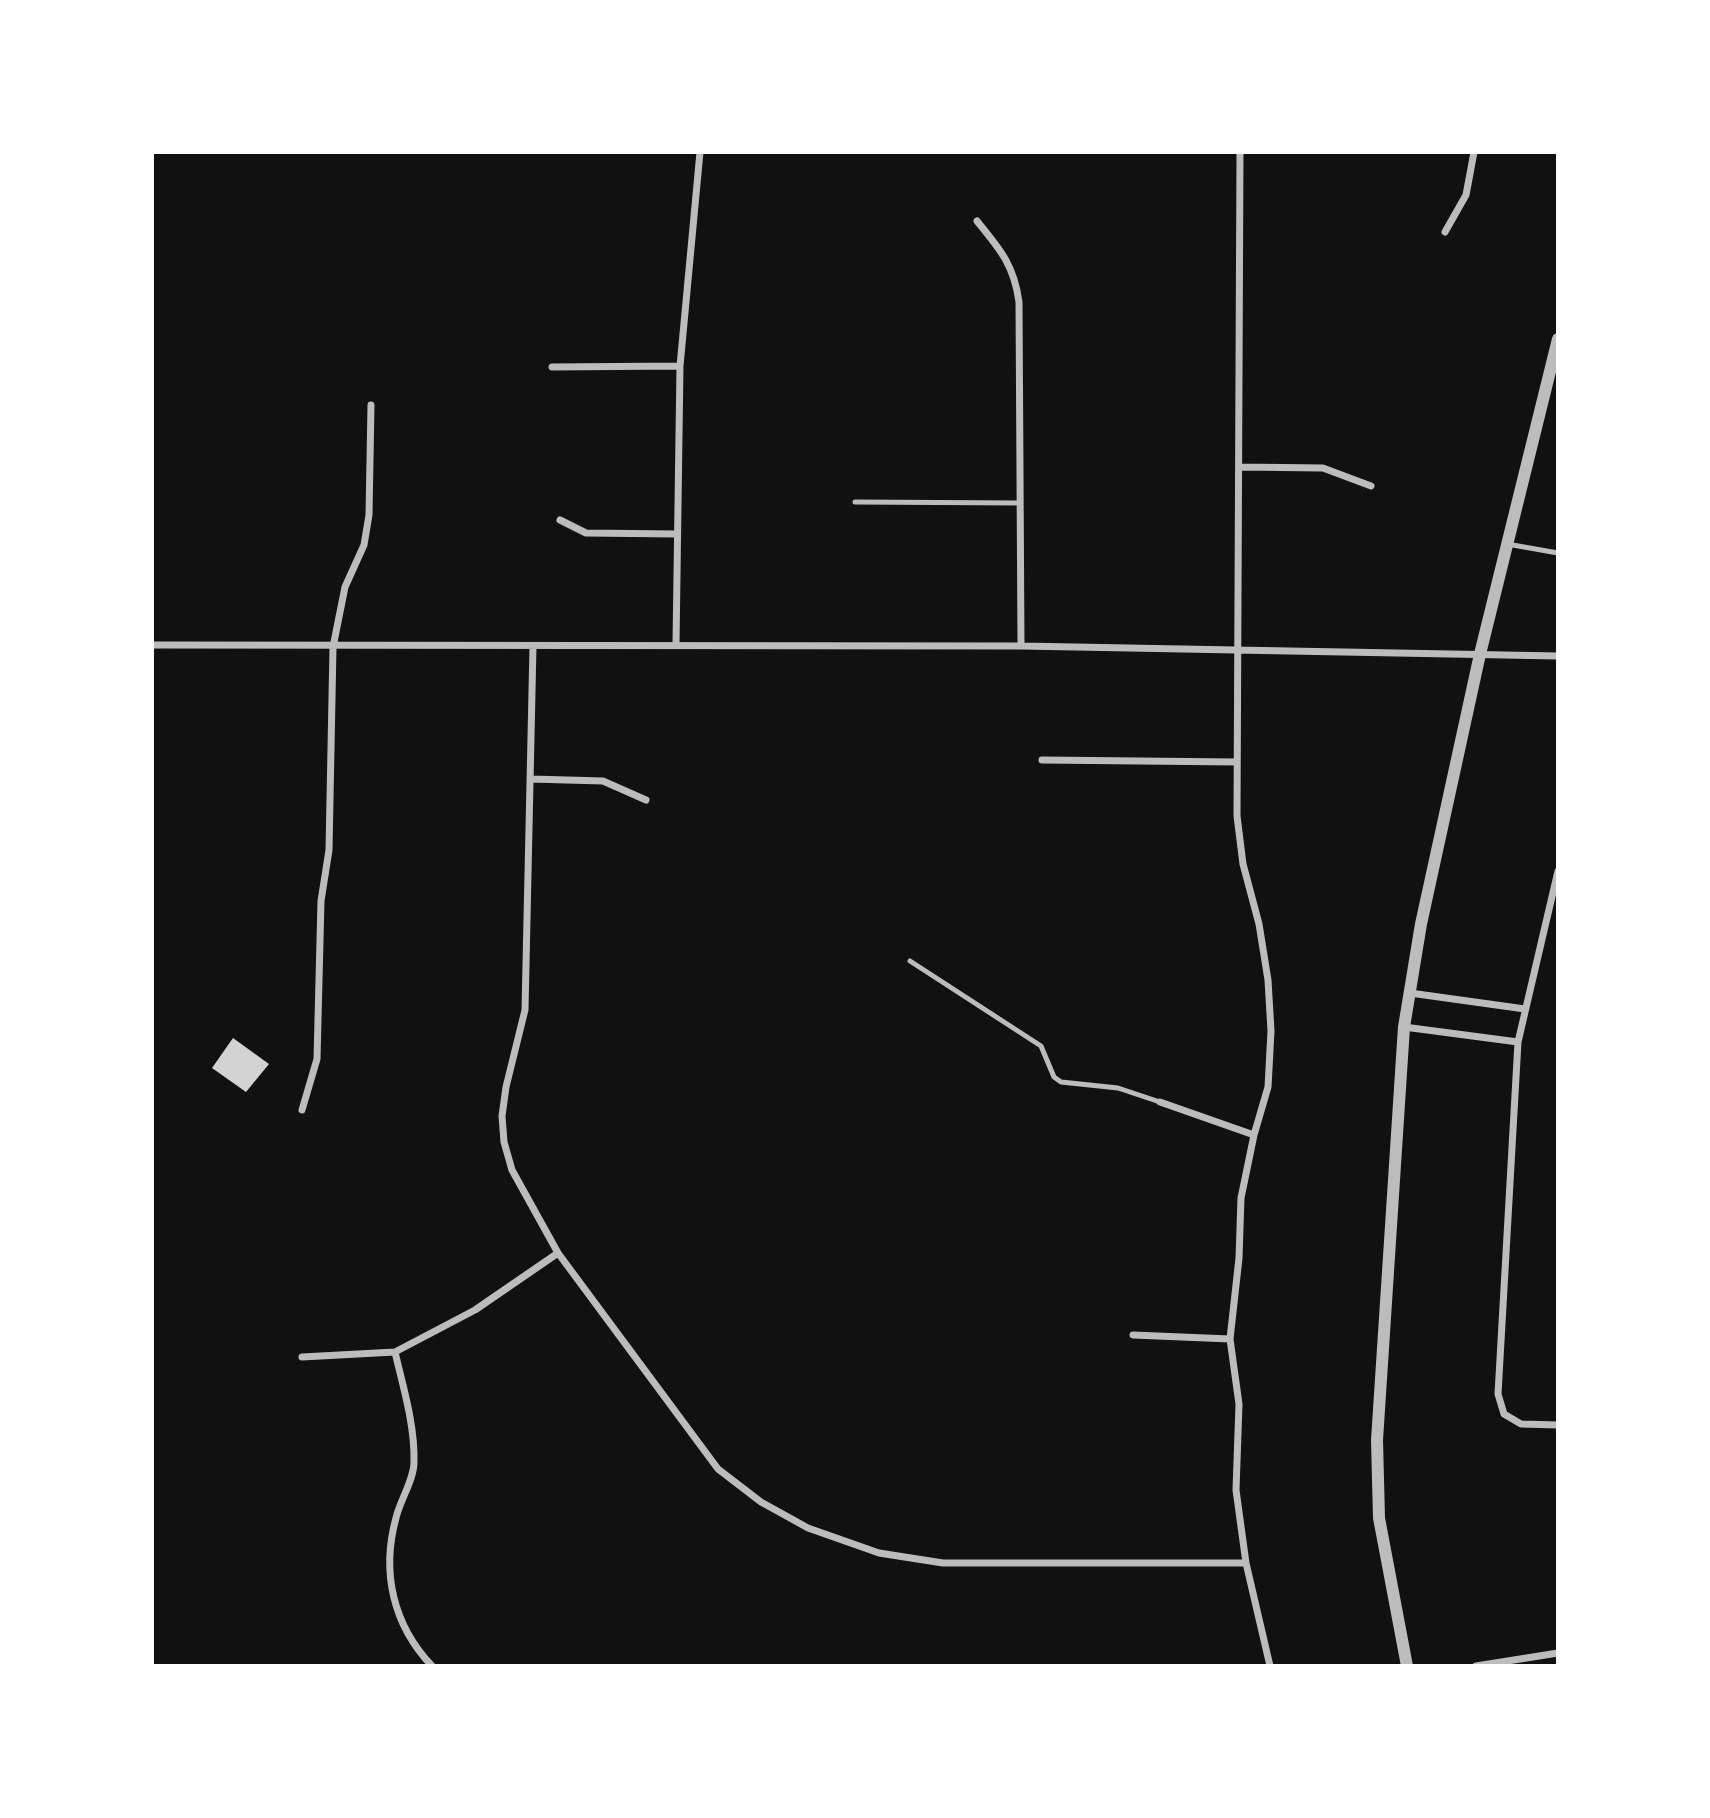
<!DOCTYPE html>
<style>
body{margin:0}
#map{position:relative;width:1710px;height:1818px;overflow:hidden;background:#111;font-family:Montserrat,sans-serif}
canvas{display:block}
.frame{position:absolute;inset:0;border:154px solid #fff;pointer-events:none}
</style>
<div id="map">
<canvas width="1710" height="1818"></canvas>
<div class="frame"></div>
</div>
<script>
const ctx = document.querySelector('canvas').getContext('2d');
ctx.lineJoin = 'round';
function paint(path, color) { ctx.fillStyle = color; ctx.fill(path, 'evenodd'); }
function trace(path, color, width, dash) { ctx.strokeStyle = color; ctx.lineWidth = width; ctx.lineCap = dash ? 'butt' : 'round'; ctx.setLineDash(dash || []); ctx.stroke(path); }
const building = new Path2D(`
 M233 1038 269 1064 246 1092 212 1068Z`);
const service = new Path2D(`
 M855 502 1020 503
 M1507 544 1558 553
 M910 961 1041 1046 1054 1077 1061 1082 1118 1088 1160 1102`);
const minor = new Path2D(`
 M1240 152 1237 816 1243 864 1259 924 1268 980 1271 1031 1268 1087 1254 1135 1241 1198 1239 1258 1230 1339 1239 1404 1236 1490 1246 1563 1270 1666
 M977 221C1000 249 1014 265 1019 302L1021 646
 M1445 232 1466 195 1474 152
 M552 367 680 366
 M1240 467 1323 468 1371 486
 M560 520 586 533 677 534
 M676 644 680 366 700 152
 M152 645 1021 646 1558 656
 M533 646 525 1010 506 1087 502 1116 504 1142 512 1170 558 1253 718 1469 761 1502 808 1528 879 1553 943 1563H1246
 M1042 760 1237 762
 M531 779 603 781 646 800
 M1558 871 1518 1042 1498 1394 1504 1414 1521 1424 1558 1425
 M1410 993 1525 1009
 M1404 1027 1518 1042
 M1160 1102 1254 1135
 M302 1110 317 1059 321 901 329 850 333 647 345 587 364 545 369 515 371 405
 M1133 1335 1230 1339
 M395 1352C403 1387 415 1425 414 1462 414 1480 400 1500 396 1518 381 1572 393 1625 432 1666
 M302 1357 395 1352 475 1310 558 1253
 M1476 1666 1558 1653`);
const tertiary = new Path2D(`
 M1407 1666 1379 1518 1377 1440 1404 1027 1421 924 1480 654 1558 339`);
paint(building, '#d3d3d3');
trace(service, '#bcbcbc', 5);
trace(minor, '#bcbcbc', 7);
trace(tertiary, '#bcbcbc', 12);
</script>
